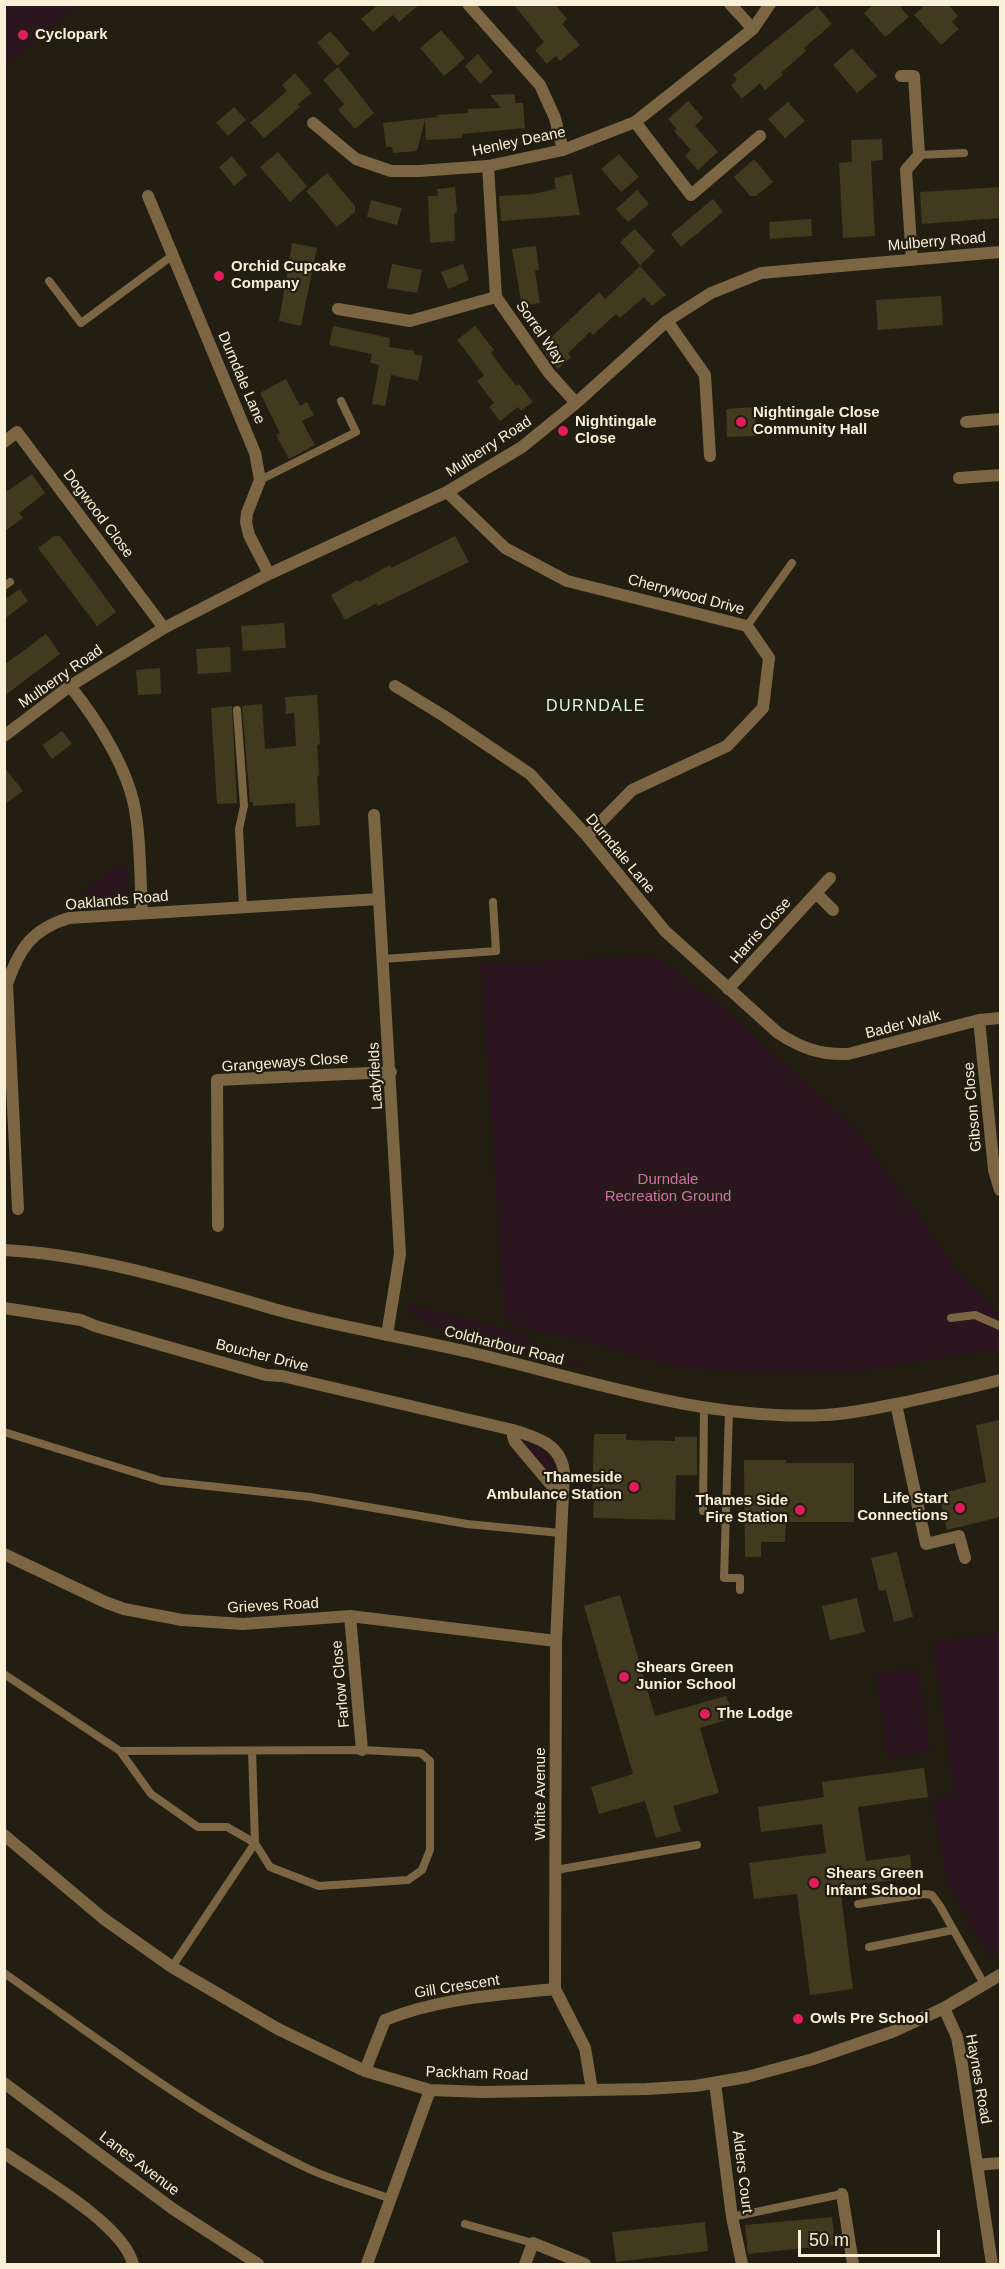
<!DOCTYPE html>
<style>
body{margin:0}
#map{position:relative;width:1005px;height:2269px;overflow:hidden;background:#221e11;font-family:Arial,sans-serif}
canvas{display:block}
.frame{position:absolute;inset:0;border:6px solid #faefd7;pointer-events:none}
.scale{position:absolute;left:798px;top:2230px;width:142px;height:27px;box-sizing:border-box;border:3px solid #faefd7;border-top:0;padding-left:8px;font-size:18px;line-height:21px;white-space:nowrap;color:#faefd7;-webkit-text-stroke:4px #221e11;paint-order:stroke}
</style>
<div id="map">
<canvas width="1005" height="2269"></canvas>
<div class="frame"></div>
<div class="scale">50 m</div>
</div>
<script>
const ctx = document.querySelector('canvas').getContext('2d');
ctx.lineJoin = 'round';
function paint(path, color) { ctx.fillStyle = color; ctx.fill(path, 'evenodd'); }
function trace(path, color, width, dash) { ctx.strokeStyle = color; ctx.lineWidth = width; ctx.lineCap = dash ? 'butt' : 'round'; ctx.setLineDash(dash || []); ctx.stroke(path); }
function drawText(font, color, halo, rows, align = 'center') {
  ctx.font = font + ' Arial,sans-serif'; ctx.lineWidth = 4.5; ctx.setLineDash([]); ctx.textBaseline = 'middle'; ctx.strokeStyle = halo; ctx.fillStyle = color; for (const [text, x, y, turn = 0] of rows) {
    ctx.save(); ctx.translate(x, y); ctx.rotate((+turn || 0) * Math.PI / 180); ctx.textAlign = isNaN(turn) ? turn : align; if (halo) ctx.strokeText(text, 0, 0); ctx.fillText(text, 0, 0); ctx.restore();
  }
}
const green = new Path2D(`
 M5 4H77V5L5 66Z
 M121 864 127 867C135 895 108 917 83 903L82 895 85 890Z
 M654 955 727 1010 849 1123 861 1136 959 1272 1000 1314V1349L855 1372 766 1374 674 1367 586 1342 505 1323 480 964Z
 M411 1304 524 1334C535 1351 575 1358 592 1370L478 1342 477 1337C455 1331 419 1331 409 1307Z
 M535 1445C549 1452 557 1460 555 1478H553L528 1450 530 1446Z
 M1000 1632V1952L989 1958 946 1880 932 1800 954 1793 932 1642Z
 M918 1668 931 1751 888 1758 875 1674Z`);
const building = new Path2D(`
 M379 4H420L399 22 393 15 373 32 361 19Z
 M513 4H555L567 19 562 24 580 45 560 61 556 56 547 64 535 50 544 42Z
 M874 4H898L909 17 885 37 864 13Z
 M926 4H948L958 16 952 22 959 29 941 45 914 15Z
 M817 6 832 24 804 48 806 51 781 73 783 75 765 90 760 83 742 99 731 85 737 80 733 75Z
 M441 30 465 58 444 76 420 48Z
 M330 31 350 54 337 66 317 43Z
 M852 48 877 76 857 93 833 65Z
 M478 54 493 72 480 84 465 66Z
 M338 67 374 113 355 129 338 110 344 104 323 80Z
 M295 73 312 93 298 104 300 107 264 138 250 123 287 91 282 85Z
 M515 94V103H523L525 128 462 134V138L426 140 425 120 417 151 393 153 392 147H386L383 123 437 117 436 115 468 113V109L501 108 490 95Z
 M688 101 703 118 695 126 718 152 698 170 685 156 691 150 674 131 677 129 668 119Z
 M788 102 805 121 785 138 768 119Z
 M234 107 246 120 228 136 216 123Z
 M882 139 883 160 871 161 875 236 843 238 839 163 852 162 851 140Z
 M278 152 307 186 290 202 260 167Z
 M619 154 639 177 621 192 601 169Z
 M232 156 247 175 234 186 219 167Z
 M754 159 773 182 756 196H750L734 177Z
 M327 173 355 206V212L337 227 306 191Z
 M572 174 580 215 501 221 499 196 532 194 556 189 554 178Z
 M455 187 457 212 454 213 455 241 430 243 428 196H438L437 189Z
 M1000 187V218L922 224 920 192Z
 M637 190 649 204 628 222 616 209Z
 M713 199 723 212 681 247 671 234Z
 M371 200 402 208 397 225 367 217Z
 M811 219 812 236 770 239 769 222Z
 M635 229 655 251 640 265 620 242Z
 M292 243 317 248 301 326 279 321Z
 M536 246 539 270 535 271 540 303 522 306 512 249Z
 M392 264 422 270 417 293 387 288Z
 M463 264 469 280 448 289 441 272Z
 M640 266 666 295 652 306 644 297 620 318 616 314 593 335 590 332 568 353 571 357 558 369 541 347 599 292 605 299Z
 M941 296 943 325 878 330 876 300Z
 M333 326 390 338 389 347 415 351 414 354 423 356 418 381 391 375 385 406 372 404 379 365 370 363 372 354 329 345Z
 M475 326 494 350 491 353 516 386 519 384 533 402 521 411 518 407 500 421 489 407 494 403 477 381 484 375 457 340Z
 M286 379 300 406 307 402 314 415 302 421 315 445 289 459 276 435 280 433 260 393Z
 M755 407 756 436 727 437 726 409Z
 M32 474 45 493 19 513 23 518 4 532V493Z
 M54 536H60L116 612 97 626 38 548Z
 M455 536 469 562 378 606 377 603 345 620 331 595 357 580 359 582 390 565 391 568Z
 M20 589 28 601 4 619V600Z
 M284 623 286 648 243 651 241 626Z
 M46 634 60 654 4 696V665Z
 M230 647 231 672 198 674 196 649Z
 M160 668 161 694 138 695 136 670Z
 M317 695 320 744 317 745 319 776H317L320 825 296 827 295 803 253 806V802H250L242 706 262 704 265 749 296 746 294 713 286 714 285 697Z
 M232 706 237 803 217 804 211 708Z
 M62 731 72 744 52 759 42 745Z
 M4 767 23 791 4 805Z
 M1000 1420V1517L947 1530 939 1494 986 1482 976 1425Z
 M594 1434H626V1440L675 1441V1437H697V1475H676L675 1520 593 1518 594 1498H592Z
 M744 1460H786V1463H854V1522H786L785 1542H761V1557H745Z
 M897 1552 913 1617 894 1622 886 1590 879 1591 871 1558Z
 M620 1595 655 1716 726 1696 735 1717 700 1728 719 1793 673 1806 681 1831 656 1838 645 1801 599 1814 591 1787 633 1774 584 1606Z
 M857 1598 865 1632 830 1640 822 1606Z
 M924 1768 928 1797 858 1807 866 1861 910 1855 912 1878 840 1887 853 1989 810 1995 797 1894 754 1899 749 1863 826 1853 822 1824 761 1832 758 1807 824 1797 822 1782Z
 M832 2217 835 2245 748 2254 745 2225Z
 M705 2222 708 2251 616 2262 612 2232Z`);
const service = new Path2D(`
 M919 155 964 153
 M49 281 81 323 173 255
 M260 480 356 432 341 401
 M4 586 10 582
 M747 626 792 563
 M237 710 244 806 239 829 243 907
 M383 959 496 951 493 902
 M951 1318 975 1315 1000 1326
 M729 1411 724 1578H740V1590
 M4 1432 162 1481 310 1497 467 1524 560 1533
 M703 1511 704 1408
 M4 1674 120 1751 151 1794 198 1827H227L255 1843 270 1867 319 1886 408 1880 422 1870 430 1850V1761L421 1753 362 1750 120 1751
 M556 1870 697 1845
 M858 1904 924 1894 932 1895 940 1906 984 1984
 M869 1947 953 1930
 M172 1967 255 1843 252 1751
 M4 1973C103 2042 200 2118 309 2169 335 2181 364 2189 391 2199
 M732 2217 842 2194
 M465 2224 533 2243`);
const minor = new Path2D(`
 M468 4 540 85 555 118 563 150
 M730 4 753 29
 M901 76H914L919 155 906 170 912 260
 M635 122 691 195 760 136
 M313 123 356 159 391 171H419L488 166 563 150 635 122 753 29 770 4
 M488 166 496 297 549 373 576 403
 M148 196 255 453 260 480 247 513 246 522 249 535 269 574
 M338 309 410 321 496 297
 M667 321 705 375 710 456
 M966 422 1000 419
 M4 442 17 432 164 628
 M959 478 1000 475
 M447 492 505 548 567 581 747 626 769 658 763 708 727 746 632 790 587 836
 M70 686C98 721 130 771 136 816 141 848 140 881 142 913
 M395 686 444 716 530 774 587 836 665 931 778 1033C801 1048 820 1055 848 1054L979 1020 1000 1018
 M4 736 70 686 164 628 269 574 447 492 522 447 576 403 667 321 711 293 761 273 1000 252
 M374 815 400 1254 387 1335
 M816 893 830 878
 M728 989 816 893 833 910
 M979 1020 994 1170 1000 1190
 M18 1209 7 984C19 949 32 929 69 918L379 899
 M218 1226 217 1080 391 1072
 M4 1308 81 1320 95 1326 266 1375 282 1376 513 1430C536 1437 561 1444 564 1472L556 1641 555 1989 585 2048 592 2090
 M896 1404 926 1544 959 1536 965 1558
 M513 1430V1436L515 1442 552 1486 562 1490
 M4 1554 105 1602 124 1609 182 1620 243 1624 350 1616 556 1641
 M350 1616 362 1750
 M4 1835 104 1919 172 1967 278 2029 365 2071 430 2090 483 2092 647 2089 695 2086 747 2077 813 2059 892 2032 944 2008 1000 1975
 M944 2008 957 2037 962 2065 992 2264
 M365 2071 385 2020C439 1998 497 1995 555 1989
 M4 2083 173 2209 258 2264
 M715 2083 732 2217 742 2264
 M4 2153C39 2177 123 2224 133 2264
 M977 2165 1000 2163
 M842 2194 853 2264
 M367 2264 430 2090
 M525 2264 533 2243 585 2264`);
const tertiary = new Path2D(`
 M4 1250C97 1255 185 1283 274 1309 338 1327 404 1337 469 1352 585 1379 704 1421 825 1415 852 1414 879 1407 906 1402 938 1395 969 1388 1000 1380`);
const markers = [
 [23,35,6,"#e01d5b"],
 [219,276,6,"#e01d5b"],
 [741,422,6,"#e01d5b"],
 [563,431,6,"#e01d5b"],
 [634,1487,6,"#e01d5b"],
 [960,1508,6,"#e01d5b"],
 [800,1510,6,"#e01d5b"],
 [624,1677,6,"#e01d5b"],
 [705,1714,6,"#e01d5b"],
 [814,1883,6,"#e01d5b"],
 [798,2019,6,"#e01d5b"]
];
const poiNames = [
 ["Cyclopark",35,35],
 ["Orchid Cupcake",231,267],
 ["Company",231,284],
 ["Nightingale Close",753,413],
 ["Community Hall",753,430],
 ["Nightingale",575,422],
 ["Close",575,439],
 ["Thameside",622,1478,"right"],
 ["Ambulance Station",622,1495,"right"],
 ["Life Start",948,1499,"right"],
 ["Connections",948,1516,"right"],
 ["Thames Side",788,1501,"right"],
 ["Fire Station",788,1518,"right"],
 ["Shears Green",636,1668],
 ["Junior School",636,1685],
 ["The Lodge",717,1714],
 ["Shears Green",826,1874],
 ["Infant School",826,1891],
 ["Owls Pre School",810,2019]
];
const streetNames = [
 ["Henley Deane",519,142,-12],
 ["Mulberry Road",937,242,-5],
 ["Sorrel Way",540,333,55],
 ["Durndale Lane",241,378,67],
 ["Mulberry Road",489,447,-33],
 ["Dogwood Close",98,514,53],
 ["Cherrywood Drive",686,595,15],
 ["Mulberry Road",61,677,-35],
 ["Durndale Lane",620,854,50],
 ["Oaklands Road",117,901,-5],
 ["Harris Close",761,931,-48],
 ["Bader Walk",903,1025,-14],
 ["Grangeways Close",285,1063,-4],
 ["Ladyfields",376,1076,-93],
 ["Gibson Close",973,1107,-95],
 ["Coldharbour Road",504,1346,14],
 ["Boucher Drive",262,1356,14],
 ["Grieves Road",273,1606,-3],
 ["Farlow Close",341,1684,-95],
 ["White Avenue",541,1794,-90],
 ["Gill Crescent",457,1987,-9],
 ["Packham Road",477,2074,2],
 ["Haynes Road",978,2079,80],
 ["Lanes Avenue",139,2164,37],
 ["Alders Court",742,2172,83]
];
const parkNames = [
 ["Durndale",668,1180],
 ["Recreation Ground",668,1197]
];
const neighbourhoodNames = [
 ["DURNDALE",596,707]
];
paint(green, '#2b151f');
paint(building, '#413a1f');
trace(service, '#7b6542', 8);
trace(minor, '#7b6542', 12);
trace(tertiary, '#7b6542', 12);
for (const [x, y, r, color] of markers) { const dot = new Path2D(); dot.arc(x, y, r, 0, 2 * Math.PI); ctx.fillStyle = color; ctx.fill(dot); trace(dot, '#221e11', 2); }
drawText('bold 15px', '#faefd7', '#221e11', poiNames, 'left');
drawText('15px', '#faefd7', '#221e11', streetNames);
drawText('15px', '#d16cb0', '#221e11', parkNames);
ctx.letterSpacing = '1.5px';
drawText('16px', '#dbfad9', '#221e11', neighbourhoodNames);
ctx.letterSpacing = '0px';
</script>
